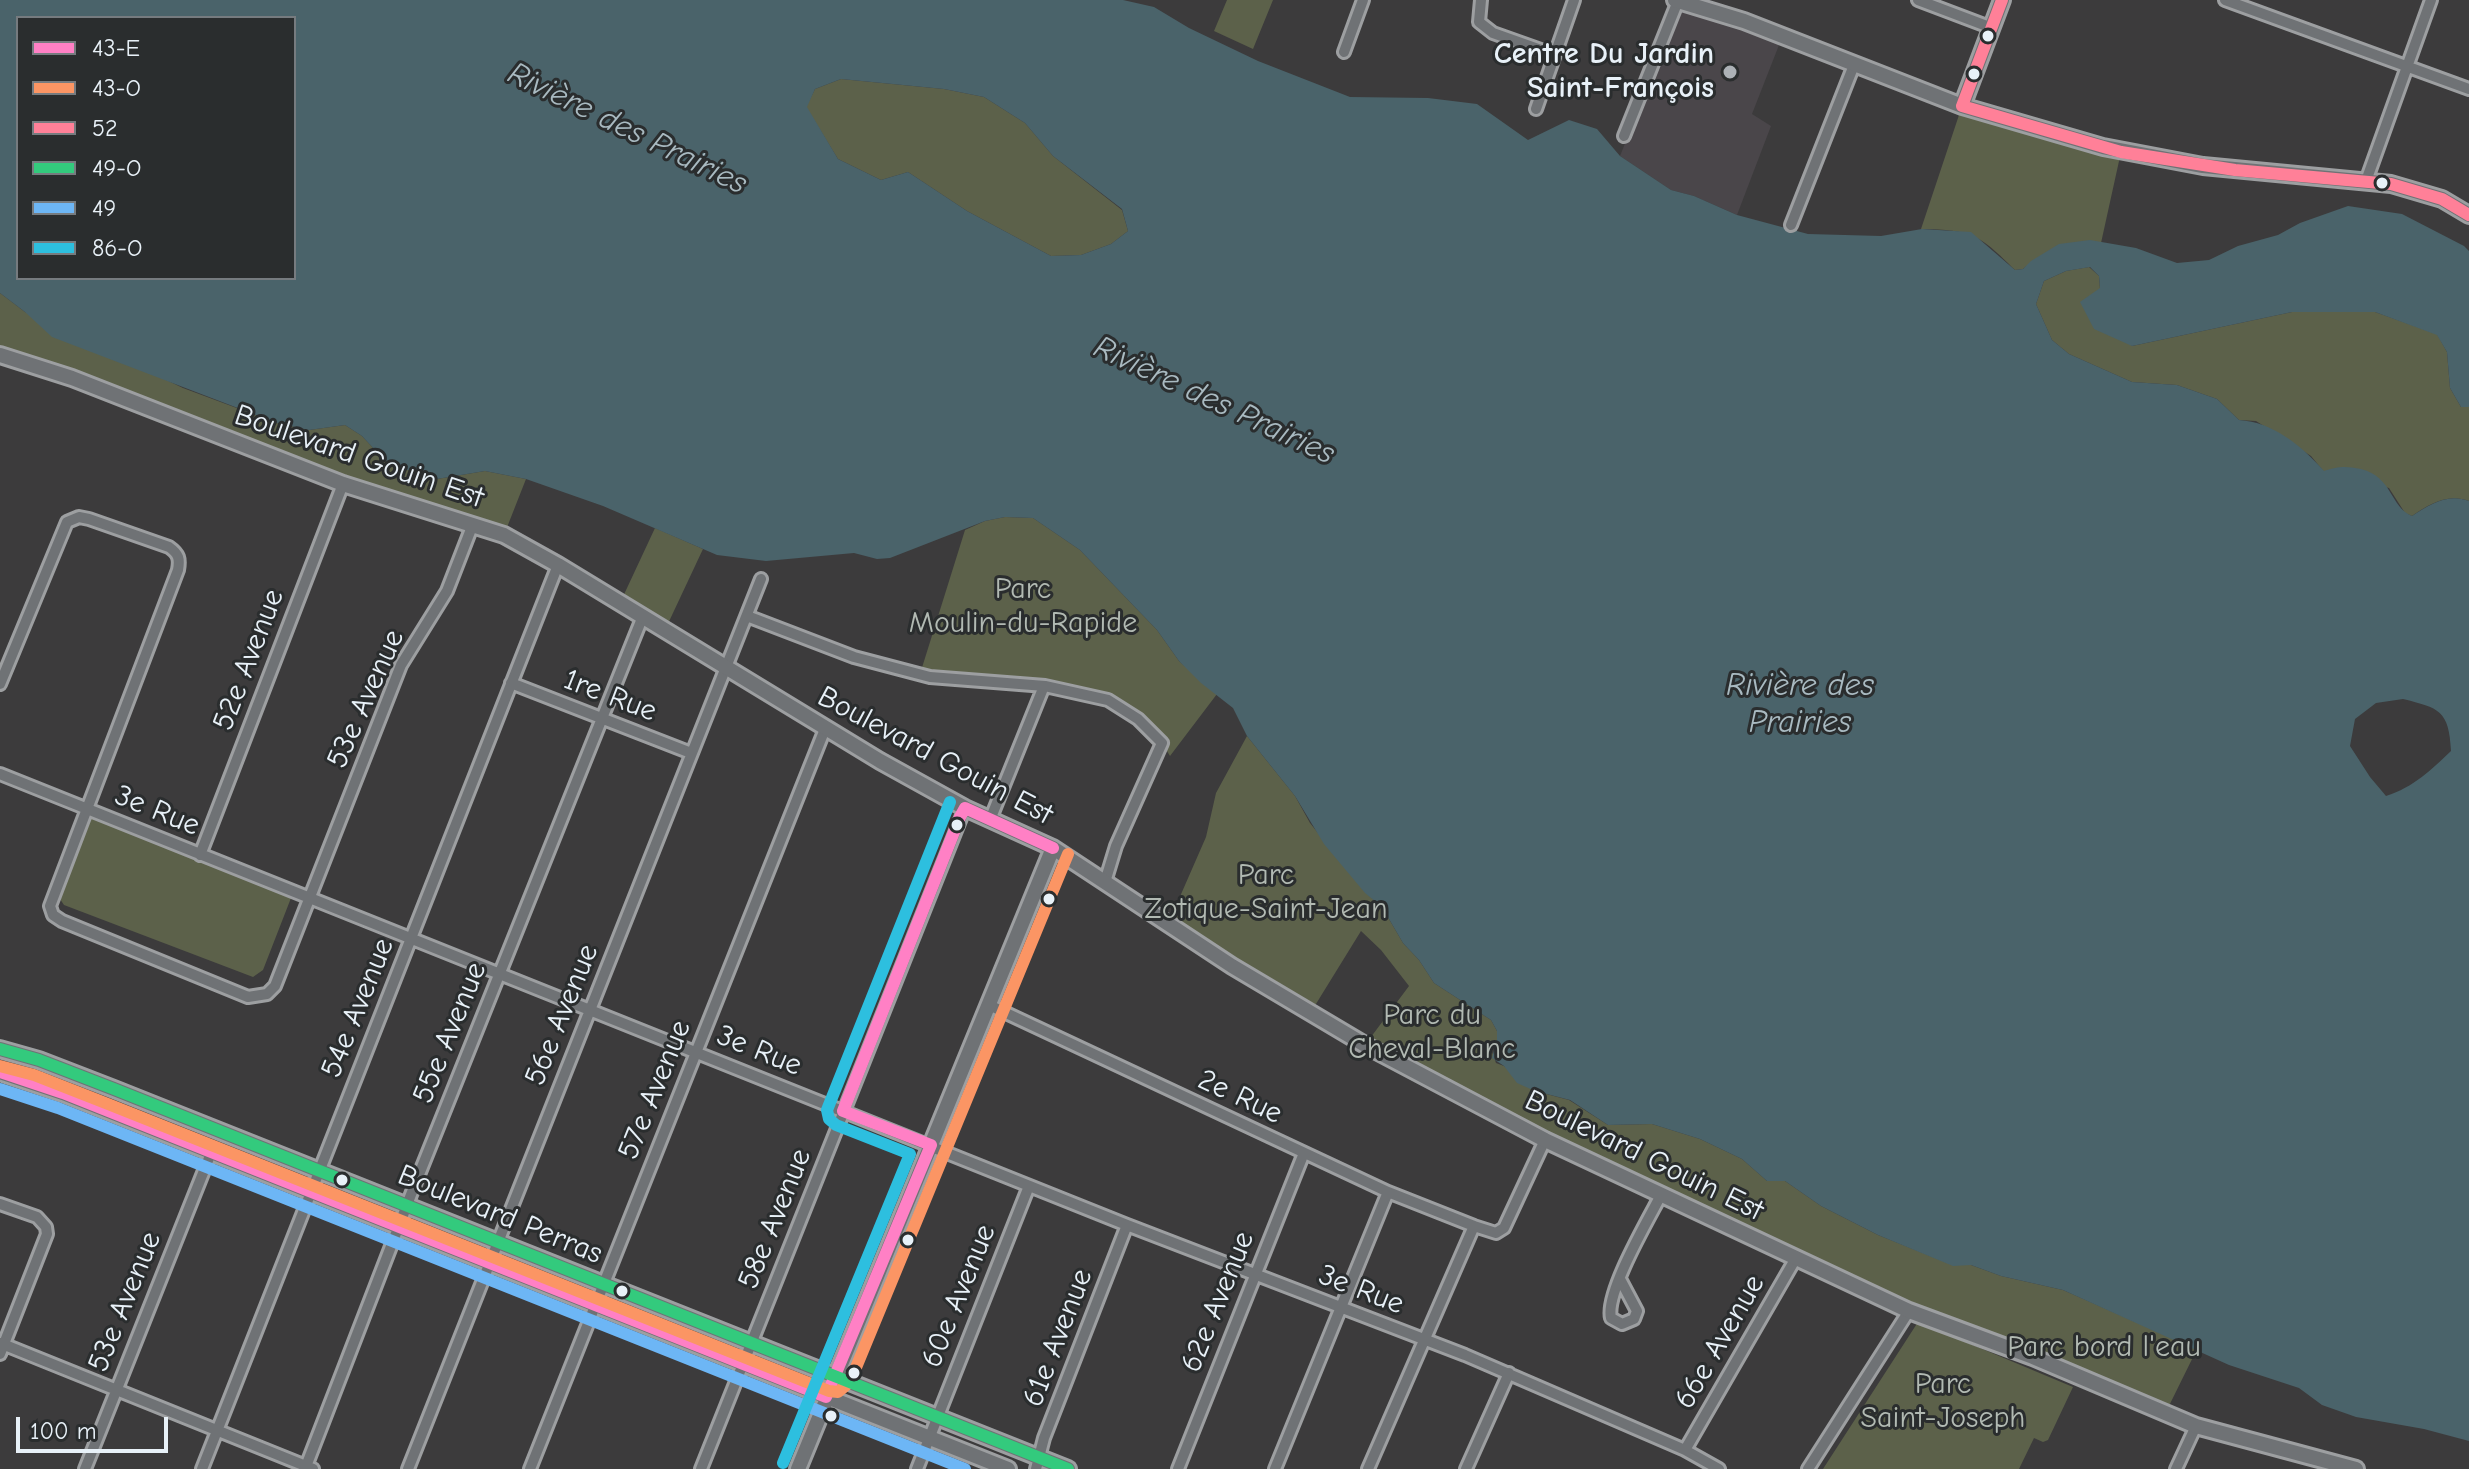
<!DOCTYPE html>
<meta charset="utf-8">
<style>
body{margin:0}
#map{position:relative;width:2469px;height:1469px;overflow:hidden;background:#3c3b3c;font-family:"Comic Neue",sans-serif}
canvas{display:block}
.legend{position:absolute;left:16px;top:16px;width:280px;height:264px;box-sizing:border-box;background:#2a2d2e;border:2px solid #767b7f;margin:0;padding:10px 14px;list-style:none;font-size:24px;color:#e8f1f8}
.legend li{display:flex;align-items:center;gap:16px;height:40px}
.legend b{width:40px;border:2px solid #767b7f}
.scale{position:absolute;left:16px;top:1417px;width:152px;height:36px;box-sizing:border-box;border:4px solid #e8f1f8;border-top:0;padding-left:10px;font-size:24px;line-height:28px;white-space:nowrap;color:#e8f1f8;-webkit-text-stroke:6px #2a2d2e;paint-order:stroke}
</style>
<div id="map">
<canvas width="2469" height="1469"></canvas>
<ul class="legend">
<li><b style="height:10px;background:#ff80c5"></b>43-E</li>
<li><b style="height:10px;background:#fb9564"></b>43-O</li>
<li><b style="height:10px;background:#ff8098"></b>52</li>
<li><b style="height:10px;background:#33ca7d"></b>49-O</li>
<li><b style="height:10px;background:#6db6f5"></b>49</li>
<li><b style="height:10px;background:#2dbfdf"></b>86-O</li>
</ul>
<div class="scale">100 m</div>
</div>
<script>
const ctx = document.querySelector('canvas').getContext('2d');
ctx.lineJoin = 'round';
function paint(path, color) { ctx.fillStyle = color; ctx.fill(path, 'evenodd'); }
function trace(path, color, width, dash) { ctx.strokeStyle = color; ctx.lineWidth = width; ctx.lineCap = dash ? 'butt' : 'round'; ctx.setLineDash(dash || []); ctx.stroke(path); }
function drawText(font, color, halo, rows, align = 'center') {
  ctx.font = font + ' "Comic Neue",sans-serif'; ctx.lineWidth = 6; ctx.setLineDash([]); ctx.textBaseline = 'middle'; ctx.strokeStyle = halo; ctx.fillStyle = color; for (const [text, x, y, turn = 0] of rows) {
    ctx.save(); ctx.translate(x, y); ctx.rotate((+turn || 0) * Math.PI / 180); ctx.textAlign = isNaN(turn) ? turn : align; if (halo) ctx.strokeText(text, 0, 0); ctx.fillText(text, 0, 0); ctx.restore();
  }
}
const built = new Path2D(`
 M1680 6 1781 40 1752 114 1771 126 1737 215 1694 196 1671 190 1620 156Z`);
const green = new Path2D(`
 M1227 0H1273L1253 49 1214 31Z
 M841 79 944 89 984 97 1025 123 1053 156 1122 210 1128 231 1111 244 1081 255 1051 256 967 211 908 172 881 180 838 159 806 107 815 89Z
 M1962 106 2121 152 2101 243C2083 238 2036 256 2023 269L2015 270C1979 234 1972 230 1921 229Z
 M2089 267 2099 276 2100 289 2132 346 2292 312H2375L2437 334 2447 352 2450 388 2461 407H2469V501C2447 493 2430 504 2412 516L2405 513 2389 488 2324 472 2311 456 2256 421 2239 420 2217 399 2177 385 2132 382 2069 354 2052 340 2036 304 2044 281 2066 271Z
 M0 293 25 312 183 388 277 423 309 430 345 425 362 436 388 464 437 479 485 471 526 479 504 535 0 355Z
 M1005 517 1033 518 1080 550 1157 630 1179 661 1217 694 1170 756 1162 743 1108 700 920 674 965 530 985 521Z
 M655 528 703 549 665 630 620 603Z
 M1247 736 1295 796 1310 823 1365 892 1382 907 1403 943 1419 960 1434 983 1491 1020 1497 1031V1040L1492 1052 1496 1063 1504 1066 1535 1091 1569 1100 1608 1125 1652 1124 1700 1139 1742 1159 1767 1181H1785L1821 1206 1878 1235 1953 1265H1971L2001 1276 2063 1290 2197 1349 2165 1414 1909 1311 1853 1274 1850 1277 1796 1258 1365 1045 1409 986 1381 950 1361 931 1311 1012 1168 924 1206 837 1216 793Z
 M90 817 291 898 263 970 253 977 64 905 58 896Z
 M1918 1322 2073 1387 2048 1440 2043 1442 2034 1438 2019 1469H1823Z`);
const water = new Path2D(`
 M0 0H1123L1154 7 1189 28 1258 61 1350 97 1428 98 1477 104 1528 140 1569 120 1597 129 1620 156 1671 190 1694 196 1737 215 1808 234 1881 236 1922 229 1971 232 2015 270 2023 269 2031 261 2059 244 2090 240 2136 248 2177 263 2209 260 2238 246 2278 235 2300 223 2348 206 2402 214 2464 246 2469 251V407H2461L2450 388 2447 352 2437 335 2375 312H2292L2132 346 2094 329 2080 302 2100 288 2099 276 2090 267 2066 271 2044 281 2036 304 2052 340 2069 354 2132 382 2177 385 2217 399 2239 420C2273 422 2302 446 2324 471 2339 466 2346 466 2361 469 2393 477 2390 507 2412 516 2431 504 2447 493 2469 501V1441L2424 1429 2356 1417 2322 1405 2299 1388 2229 1365 2063 1290 2001 1276 1971 1265 1953 1266 1878 1235 1821 1206 1785 1181H1767L1742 1159 1700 1139 1652 1124 1608 1125 1570 1100 1535 1091 1517 1083 1504 1066 1492 1058 1497 1040V1031L1491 1020 1434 983 1419 960 1403 943 1382 907 1365 893 1324 844 1295 796 1247 736 1233 708 1201 683 1179 661 1157 630 1080 550 1033 518 1005 517 985 521 890 558 877 559 854 553 766 561 717 555 603 506 526 479 485 471 437 479 388 464 362 436 345 425 309 430 277 423 52 337 25 312 0 293ZM18 18H294V278H18ZM841 79 944 89 984 97 1025 123 1053 156 1122 209 1128 231 1111 244 1081 255 1051 256 967 211 908 172 881 180 838 159 807 107 815 89ZM2403 699C2439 708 2449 710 2451 751 2431 770 2414 787 2386 796L2370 777 2350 746 2355 719 2376 703Z`);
const street = new Path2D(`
 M1481 0 1479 22 1493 33 1555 55
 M1918 0 1992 28
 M2225 0 2469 89
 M1344 52 1363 0
 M1536 109 1574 0
 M1624 136 1678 1
 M2366 181 2431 0
 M1791 225 1854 65
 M747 616 854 657 930 677 1045 686 1108 700 1138 719 1162 743 1116 846 1105 882
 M511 683 691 753
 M0 684 67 522 79 517 89 519 169 547C179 554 180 559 178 570L50 906 53 915 62 921 248 997 267 994 275 986 401 665 447 591 473 524
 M0 774 1127 1225 1465 1355 1685 1450 1719 1469
 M990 820 1044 686
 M200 855 343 484
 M989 1005 1388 1192 1474 1226
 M0 1204 37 1217 46 1227 47 1234 0 1354
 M1620 1279 1637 1311 1634 1319 1622 1324 1611 1318C1605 1293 1648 1220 1661 1195
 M0 1343 313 1469
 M1685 1450 1796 1258
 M85 1469 211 1153
 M202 1469 558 565
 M305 1469 412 1192 643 616
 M408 1469 761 579
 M530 1469 825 729
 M701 1469 965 808
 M917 1469 1029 1186
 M1036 1469 1044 1438 1127 1225
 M1178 1469 1304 1153
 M1275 1469 1388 1192
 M1368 1469 1474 1226 1496 1233 1504 1228 1545 1140
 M1466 1469 1509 1373
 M1808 1469 1909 1311
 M2176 1469 2196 1426`);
const secondary = new Path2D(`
 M1675 0 1744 21 1962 106 2103 147 2203 166 2391 184 2442 199 2469 215
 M1962 106 2002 0
 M0 355 72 378 343 484 504 535 558 565 880 761 965 808 1053 848 1232 966 1365 1045 1545 1140 1909 1311 2033 1357 2196 1426 2356 1469
 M0 1049 39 1060 114 1089 1068 1469
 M0 1072 63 1093 1008 1469
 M798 1469 1053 848`);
const bus1 = new Path2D(`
 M0 1072 63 1093 826 1397 931 1145 843 1111 960 817 965 808 1053 848`);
const bus2 = new Path2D(`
 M0 1066 34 1075 108 1104 829 1391 838 1392 850 1382 1068 854`);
const bus3 = new Path2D(`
 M1962 106 2121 152 2235 170 2391 184 2442 199 2469 215
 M1962 106 2002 0`);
const bus4 = new Path2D(`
 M0 1049 39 1060 114 1089 1068 1469`);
const bus5 = new Path2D(`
 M0 1089 58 1108 965 1469`);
const bus6 = new Path2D(`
 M783 1463 910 1154 836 1125 829 1119 827 1110 950 802`);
const markers = [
 [1988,36,7,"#e8f1f8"],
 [1730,72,8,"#acb1b6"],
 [1974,74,7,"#e8f1f8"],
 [2382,183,7,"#e8f1f8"],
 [957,825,7,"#e8f1f8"],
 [1049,899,7,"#e8f1f8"],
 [342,1180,7,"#e8f1f8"],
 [908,1240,7,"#e8f1f8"],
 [622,1291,7,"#e8f1f8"],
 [854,1373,7,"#e8f1f8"],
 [831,1416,7,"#e8f1f8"]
];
const poiNames = [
 ["Centre Du Jardin",1714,55],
 ["Saint-François",1714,89]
];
const streetNames = [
 ["Boulevard Gouin Est",359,457,19],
 ["52e Avenue",249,660,-69],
 ["1re Rue",610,696,21],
 ["53e Avenue",366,699,-66],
 ["Boulevard Gouin Est",935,756,28],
 ["3e Rue",157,811,22],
 ["54e Avenue",358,1008,-68],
 ["56e Avenue",562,1015,-68],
 ["55e Avenue",450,1033,-68],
 ["3e Rue",759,1051,22],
 ["57e Avenue",655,1090,-68],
 ["2e Rue",1240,1097,25],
 ["Boulevard Gouin Est",1644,1156,26],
 ["Boulevard Perras",500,1215,22],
 ["58e Avenue",775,1219,-68],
 ["3e Rue",1361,1290,21],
 ["60e Avenue",959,1296,-68],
 ["53e Avenue",125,1302,-68],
 ["62e Avenue",1218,1302,-68],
 ["61e Avenue",1058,1338,-69],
 ["66e Avenue",1720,1342,-60]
];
const parkNames = [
 ["Parc",1023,590],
 ["Moulin-du-Rapide",1023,624],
 ["Parc",1266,876],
 ["Zotique-Saint-Jean",1266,910],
 ["Parc du",1432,1016],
 ["Cheval-Blanc",1432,1050],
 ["Parc bord l'eau",2104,1348],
 ["Parc",1943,1385],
 ["Saint-Joseph",1943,1419]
];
const waterNames = [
 ["Rivière des Prairies",627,129,26],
 ["Rivière des Prairies",1214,401,25],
 ["Rivière des",1800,686],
 ["Prairies",1800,723]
];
paint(built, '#4a464a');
paint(green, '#5c614a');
paint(water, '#4a636a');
trace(street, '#9d9fa1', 16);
trace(secondary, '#9d9fa1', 20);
trace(street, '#6f7275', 10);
trace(secondary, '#6f7275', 14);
trace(bus1, '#ff80c5', 12);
trace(bus2, '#fb9564', 12);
trace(bus3, '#ff8098', 12);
trace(bus4, '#33ca7d', 12);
trace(bus5, '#6db6f5', 12);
trace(bus6, '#2dbfdf', 12);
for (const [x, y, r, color] of markers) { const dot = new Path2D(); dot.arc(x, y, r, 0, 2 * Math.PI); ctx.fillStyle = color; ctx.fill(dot); trace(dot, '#2a2d2e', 3); }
drawText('bold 30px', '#e8f1f8', '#2a2d2e', poiNames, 'right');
drawText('30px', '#e8f1f8', '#2a2d2e', streetNames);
drawText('30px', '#b2bab3', '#2a2d2e', parkNames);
drawText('italic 32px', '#a9bac1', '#2a2d2e', waterNames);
</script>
